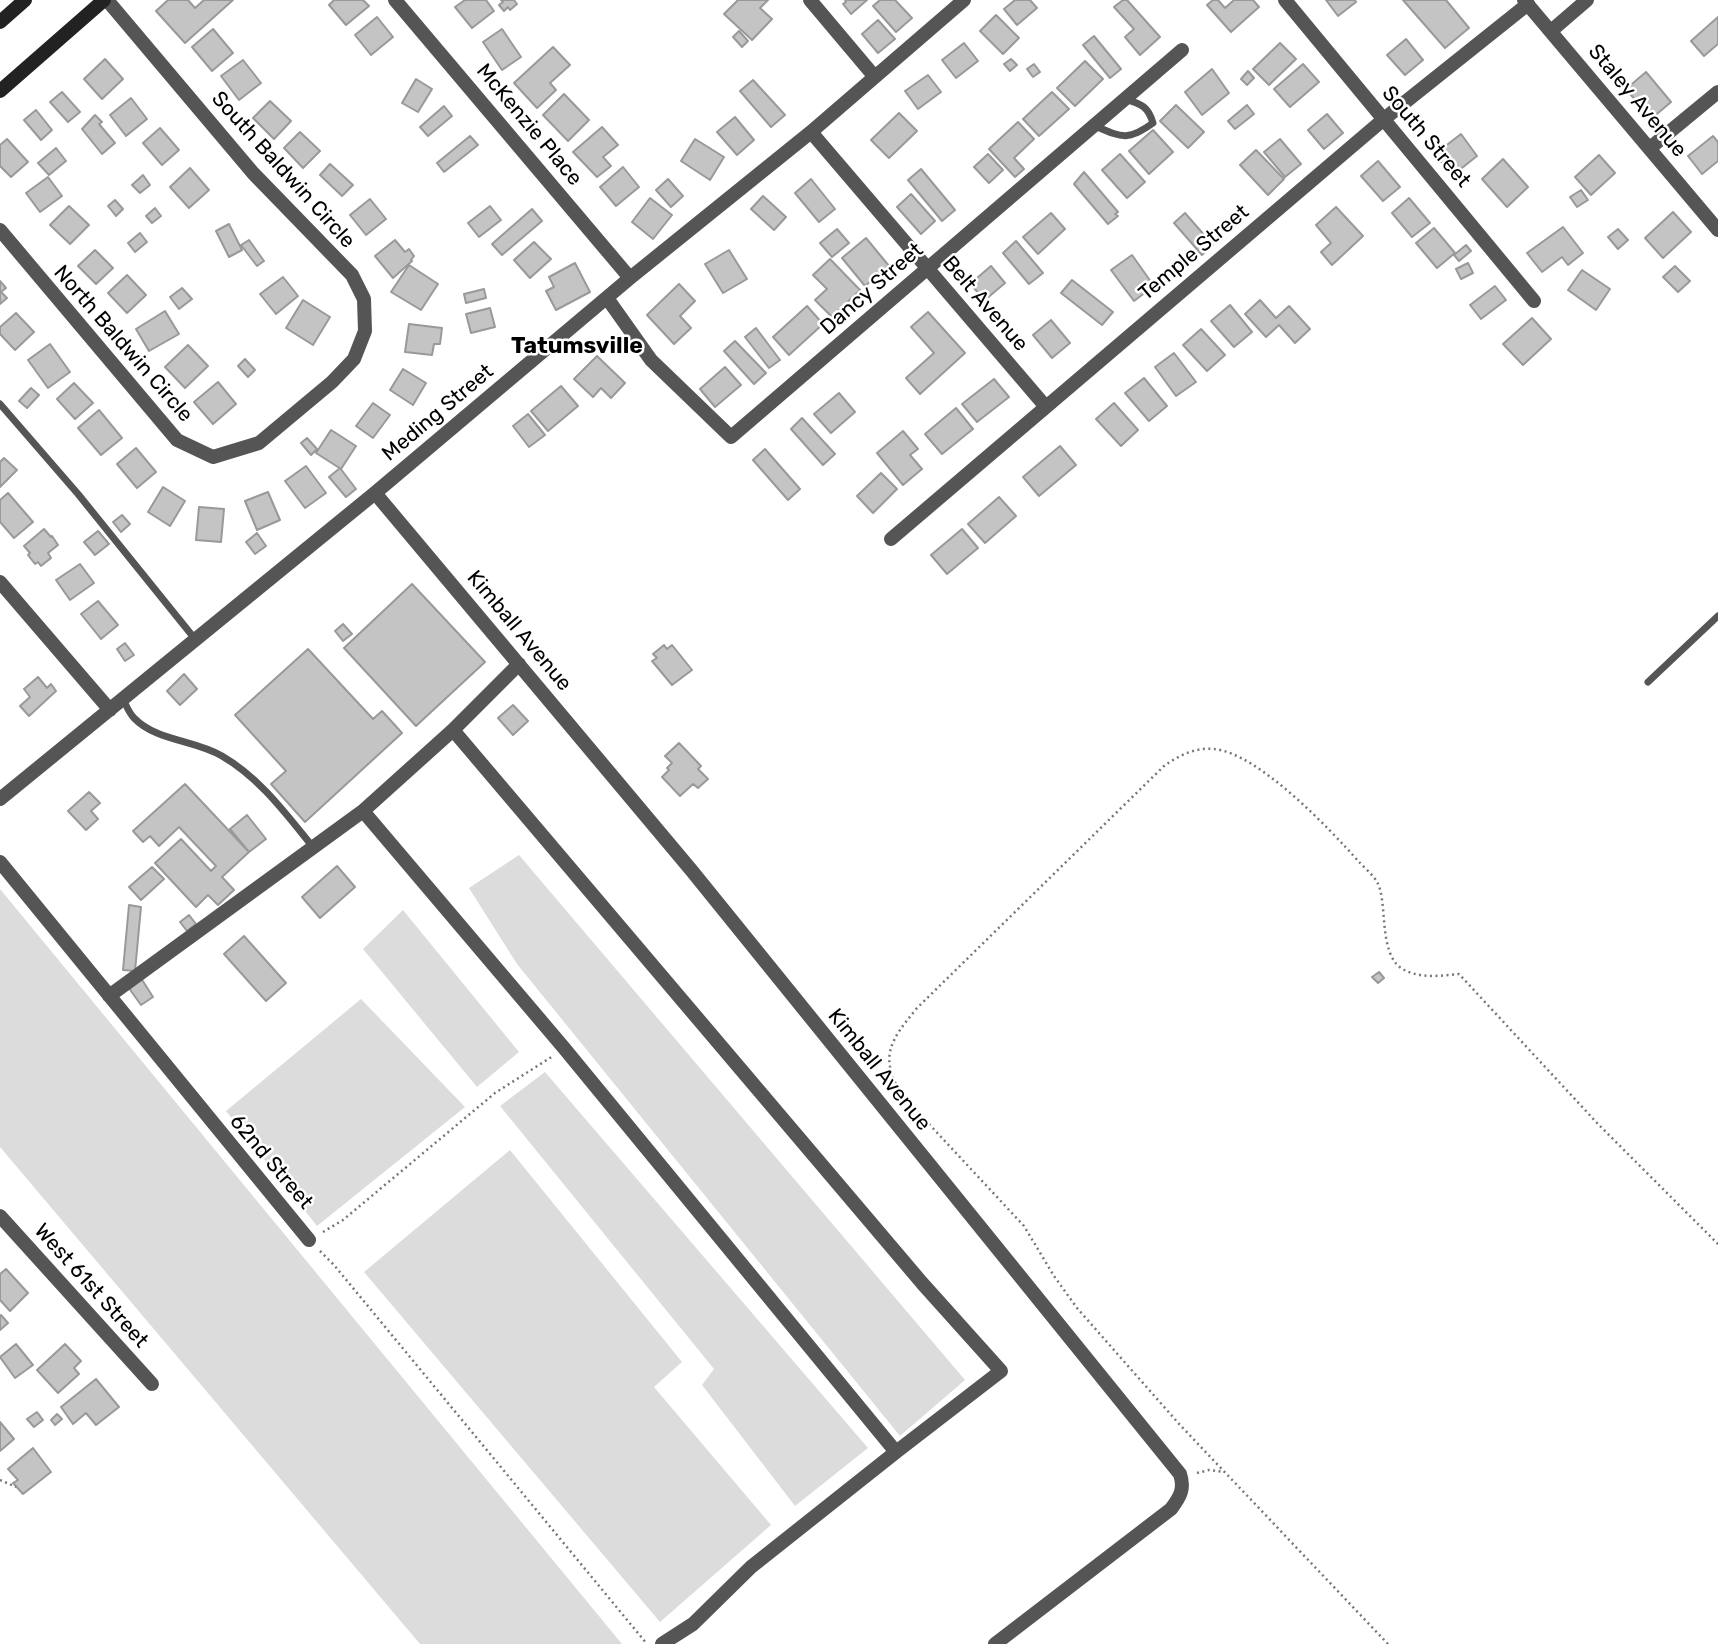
<!DOCTYPE html>
<style>
body{margin:0}
canvas{display:block;background:#fff}
</style>
<canvas width="1718" height="1644"></canvas>
<script>
const ctx = document.querySelector('canvas').getContext('2d');
ctx.lineJoin = 'round';
function paint(path, color) { ctx.fillStyle = color; ctx.fill(path, 'evenodd'); }
function trace(path, color, width, dash) { ctx.strokeStyle = color; ctx.lineWidth = width; ctx.lineCap = dash ? 'butt' : 'round'; ctx.setLineDash(dash || []); ctx.stroke(path); }
function drawText(font, color, halo, rows, align = 'center') {
  ctx.font = font + ' Rubik,sans-serif'; ctx.lineWidth = 5; ctx.setLineDash([]); ctx.textBaseline = 'middle'; ctx.strokeStyle = halo; ctx.fillStyle = color; for (const [text, x, y, turn = 0] of rows) {
    ctx.save(); ctx.translate(x, y); ctx.rotate((+turn || 0) * Math.PI / 180); ctx.textAlign = isNaN(turn) ? turn : align; if (halo) ctx.strokeText(text, 0, 0); ctx.fillText(text, 0, 0); ctx.restore();
  }
}
const green = new Path2D(`
 M519 855 965 1380 900 1436 517 964 469 888Z
 M0 889 622 1644H420L0 1147Z
 M403 910 519 1052 477 1087 363 949Z
 M361 999 465 1107 317 1226 226 1111Z
 M545 1072 868 1448 795 1506 702 1385 714 1369 500 1106Z
 M510 1150 682 1362 654 1387 771 1525 660 1622 364 1272Z`);
const building = new Path2D(`
 M168 0H188L195 8 204 0H233L185 43 156 11Z
 M334 0H363L369 6 346 25 329 5Z
 M465 0H486L494 11 472 28 455 7Z
 M501 0H514L517 4 510 10 508 7 504 11 499 5 503 2Z
 M738 0H768L760 8 772 19 752 40 724 14Z
 M845 0H867L851 14 843 4 846 2Z
 M880 0H895L912 18 896 32 873 6Z
 M1015 0H1030L1037 8 1017 25 1004 9Z
 M1123 0H1127L1160 37 1140 55 1125 37 1134 29 1114 7Z
 M1213 0H1218L1225 8 1234 0H1253L1259 7 1231 32 1207 5Z
 M1326 0H1355L1356 2 1338 16Z
 M1403 0H1446L1469 28 1445 48Z
 M996 15 1019 38 1003 54 980 31Z
 M377 17 393 37 371 55 355 35Z
 M1718 17V44L1704 56 1691 41Z
 M878 20 895 39 878 53 862 34Z
 M213 29 233 53 212 71 192 47Z
 M502 29 521 57 502 70 483 42Z
 M739 31 748 41 742 47 733 37Z
 M1094 36 1121 69 1110 78 1083 45Z
 M1406 39 1423 60 1405 75 1387 55Z
 M964 43 978 61 956 78 942 60Z
 M1280 43 1296 59 1269 85 1253 69Z
 M553 47 570 65 550 83 556 90 537 108 514 83Z
 M105 59 123 79 102 99 84 79Z
 M1011 59 1017 65 1010 71 1004 64Z
 M243 60 261 83 239 100 221 76Z
 M1085 61 1103 79 1075 106 1057 88Z
 M1034 64 1040 72 1033 77 1027 69Z
 M1303 64 1319 82 1290 107 1274 89Z
 M1212 69 1229 93 1202 115 1185 92Z
 M1248 71 1254 78 1247 85 1241 79Z
 M1646 72 1671 102 1651 119 1626 89Z
 M928 75 941 92 918 109 905 91Z
 M416 79 432 89 418 112 402 103Z
 M753 80 785 115 771 127 740 91Z
 M62 92 80 112 68 122 50 102Z
 M1052 92 1069 109 1039 136 1023 119Z
 M564 94 589 120 568 141 543 115Z
 M131 98 147 119 126 136 110 115Z
 M270 101 291 121 274 139 253 118Z
 M1176 105 1204 132 1188 148 1160 121Z
 M1247 105 1254 114 1235 129 1228 121Z
 M444 106 452 116 428 136 420 127Z
 M36 110 52 130 41 140 24 120Z
 M899 113 917 131 889 158 871 140Z
 M1327 114 1343 133 1324 149 1308 130Z
 M95 115 102 122 99 124 115 143 102 154 82 129Z
 M735 117 754 140 737 155 717 132Z
 M1018 122 1034 139 1014 158 1024 169 1015 177 989 149Z
 M602 127 618 145 603 157 611 166 597 177 573 152Z
 M160 128 179 150 162 165 143 143Z
 M1153 130 1173 152 1149 174 1129 151Z
 M300 132 320 151 303 168 284 148Z
 M1461 134 1477 156 1452 176 1435 154Z
 M470 136 478 145 444 172 437 163Z
 M1713 136 1718 142V161L1702 174 1688 156Z
 M7 139 28 162 11 177 0 166V145Z
 M695 139 724 157 710 180 681 161Z
 M1280 139 1301 164 1285 177 1264 152Z
 M56 148 66 161 49 175 38 163Z
 M1256 150 1284 179 1268 195 1240 165Z
 M988 154 1003 170 989 183 974 167Z
 M1120 154 1145 182 1127 198 1102 170Z
 M1599 155 1615 173 1591 195 1575 177Z
 M1503 159 1528 187 1507 207 1482 179Z
 M1378 161 1400 187 1383 201 1361 176Z
 M330 164 353 185 342 196 320 175Z
 M623 167 639 187 616 206 600 187Z
 M190 168 209 190 189 208 170 187Z
 M921 169 955 210 942 221 908 180Z
 M1084 172 1118 212 1115 214 1118 216 1108 224 1074 184Z
 M143 175 150 185 140 193 132 185Z
 M48 177 62 196 40 212 26 193Z
 M668 179 683 196 671 207 656 190Z
 M811 179 835 209 819 222 795 193Z
 M1581 190 1588 200 1577 207 1570 197Z
 M911 194 935 221 921 234 897 207Z
 M763 196 786 217 774 230 751 209Z
 M650 198 672 215 653 239 632 222Z
 M1409 198 1430 223 1412 237 1392 213Z
 M370 199 386 219 366 235 350 215Z
 M115 200 123 209 116 216 108 206Z
 M69 206 89 225 70 244 50 225Z
 M490 206 501 220 479 237 468 223Z
 M1336 207 1363 236 1332 265 1321 252 1331 243 1316 225Z
 M155 208 161 216 152 223 146 216Z
 M532 209 542 221 502 255 492 244Z
 M1673 212 1691 232 1663 258 1645 238Z
 M1051 213 1065 229 1038 254 1023 237Z
 M1185 213 1213 245 1202 255 1174 223Z
 M229 224 242 250 229 257 216 231Z
 M1563 227 1583 253 1568 265 1562 257 1542 272 1527 253Z
 M1434 228 1455 253 1437 268 1416 243Z
 M837 229 849 243 832 257 820 243Z
 M1618 229 1628 240 1618 249 1608 237Z
 M140 233 147 242 135 252 128 243Z
 M866 238 889 266 865 286 842 258Z
 M249 240 264 261 257 266 241 245Z
 M395 240 405 252 409 249 414 256 411 260 412 261 393 278 375 256Z
 M1016 241 1043 273 1029 284 1003 253Z
 M534 242 551 259 530 278 514 260Z
 M1466 245 1471 251 1459 261 1454 255Z
 M95 250 113 268 96 284 78 266Z
 M729 250 747 279 723 293 705 264Z
 M1132 255 1154 286 1134 301 1111 270Z
 M830 259 860 290 832 317 815 300 827 289 813 275Z
 M575 263 590 292 556 310 546 291 554 287 549 277Z
 M1468 263 1473 273 1461 279 1456 269Z
 M409 265 438 284 421 310 391 292Z
 M991 266 1005 283 985 300 970 284Z
 M1675 266 1690 281 1678 292 1663 277Z
 M1582 270 1610 289 1596 310 1568 290Z
 M127 275 146 295 127 313 108 293Z
 M283 277 298 296 276 314 260 294Z
 M1072 280 1113 312 1102 325 1061 293Z
 M0 281 6 288 1 292 7 298 0 304Z
 M679 284 695 301 680 316 691 328 674 344 647 315Z
 M1495 286 1506 300 1481 319 1470 305Z
 M182 288 192 299 179 309 170 297Z
 M484 289 486 298 466 303 464 294Z
 M303 300 330 317 313 345 286 328Z
 M1260 300 1276 318 1289 306 1310 329 1295 343 1279 325 1266 337 1245 314Z
 M1230 305 1252 332 1234 347 1211 321Z
 M807 306 823 324 789 355 773 337Z
 M490 308 495 327 471 333 466 314Z
 M165 311 179 334 149 351 136 329Z
 M928 312 965 353 920 394 906 378 934 353 911 327Z
 M16 313 34 332 15 350 0 334V327Z
 M1532 318 1551 339 1523 365 1503 344Z
 M1051 320 1070 343 1052 358 1033 335Z
 M409 324 442 328 440 344H434L432 355 405 352Z
 M756 328 780 360 769 368 745 337Z
 M1201 329 1225 355 1207 371 1183 345Z
 M735 341 766 373 754 384 724 351Z
 M50 344 70 372 48 388 28 360Z
 M188 345 208 366 185 388 165 367Z
 M1174 353 1196 382 1176 396 1155 367Z
 M597 356 625 383 611 398 601 388 593 397 574 379Z
 M245 359 255 370 248 377 238 366Z
 M725 367 741 385 715 407 700 389Z
 M403 369 426 383 413 405 390 390Z
 M1144 378 1167 406 1149 421 1125 393Z
 M994 379 1009 397 977 422 962 404Z
 M218 382 236 404 213 424 194 402Z
 M74 383 93 403 75 419 57 399Z
 M561 386 578 406 548 431 531 411Z
 M31 388 39 395 27 408 19 401Z
 M839 393 855 412 831 433 814 414Z
 M373 403 390 415 373 438 356 426Z
 M1114 403 1138 430 1121 446 1096 419Z
 M956 408 973 429 942 454 925 434Z
 M99 410 122 438 101 455 78 428Z
 M528 414 545 435 529 447 513 426Z
 M802 418 835 454 823 465 791 429Z
 M331 430 356 446 341 469 316 453Z
 M903 431 918 449 910 455 922 469 903 485 877 453Z
 M307 438 317 449 311 455 301 443Z
 M1060 446 1076 465 1039 496 1023 477Z
 M136 448 156 472 137 488 117 464Z
 M765 449 800 489 788 500 753 460Z
 M4 458 17 470 0 487V462Z
 M306 466 326 493 305 508 285 481Z
 M340 468 356 489 346 497 329 477Z
 M881 473 897 489 873 513 857 496Z
 M163 487 185 501 170 526 148 512Z
 M268 492 280 520 257 530 245 501Z
 M8 493 33 522 14 538 0 522V500Z
 M999 497 1016 516 985 543 968 524Z
 M199 507 224 509 221 542 196 540Z
 M122 515 130 524 121 532 113 522Z
 M44 529 51 537 52 536 58 545 48 553 51 558 41 566 38 562 35 564 28 555 30 553 24 546Z
 M962 529 978 548 947 574 931 555Z
 M98 531 109 544 95 555 84 542Z
 M257 533 266 546 255 554 246 542Z
 M80 564 94 583 70 600 56 580Z
 M412 584 485 662 416 726 344 648Z
 M98 601 118 625 101 639 81 614Z
 M343 624 352 634 343 641 335 631Z
 M125 643 134 655 125 661 117 649Z
 M664 645 667 649 672 645 692 670 672 685 652 661 657 658 653 654Z
 M308 649 373 719 382 711 402 733 305 822 271 784 286 771 235 715Z
 M184 674 197 689 180 705 167 691Z
 M38 677 47 688 51 684 56 691 29 716 20 706 30 697 24 689Z
 M513 705 528 721 513 735 498 718Z
 M679 743 701 766 698 769 708 779 698 788 693 784 680 796 662 777 669 770 667 768 672 763 665 756Z
 M185 784 249 852 222 877 234 890 218 905 208 895 196 907 155 863 181 839 211 871 216 866 179 827 159 846 150 836 143 842 133 831Z
 M89 792 100 803 91 811 98 819 86 830 68 811Z
 M247 815 266 839 249 852 230 829Z
 M337 866 355 887 320 918 302 897Z
 M152 867 164 879 141 900 129 887Z
 M129 905 141 907 135 971 123 970Z
 M189 915 196 924 187 931 180 922Z
 M244 936 286 983 266 1001 224 954Z
 M1379 972 1384 978 1378 983 1372 977Z
 M139 975 153 997 141 1005 126 984Z
 M6 1269 28 1293 10 1311 0 1300V1274Z
 M1 1315 8 1323 0 1330V1316Z
 M16 1344 33 1365 15 1378 0 1357Z
 M65 1344 81 1361 74 1368 79 1374 58 1393 37 1370Z
 M96 1379 119 1407 96 1425 86 1413 73 1424 61 1407Z
 M37 1412 43 1420 34 1427 27 1419Z
 M57 1414 62 1419 55 1425 51 1420Z
 M0 1422 14 1439 0 1451Z
 M33 1448 51 1472 23 1494 13 1483 18 1480 8 1469Z`);
const path = new Path2D(`
 M323 1232 343 1220 495 1093 553 1056
 M320 1251 334 1265 647 1644
 M1197 1473 1209 1470 1224 1472
 M0 1480 16 1487
 M1388 1644 1180 1425 1077 1308 1054 1276 1024 1226 902 1095C878 1056 891 1040 917 1008L1164 766C1178 756 1195 747 1214 749 1258 753 1330 829 1359 862 1365 868 1373 875 1377 882 1388 900 1378 952 1401 968 1418 979 1440 976 1459 974L1598 1124 1718 1244`);
const service = new Path2D(`
 M1095 126C1123 138 1128 141 1153 123 1148 106 1141 104 1125 99
 M0 404 78 494 195 639
 M1648 682 1718 616
 M123 699C126 705 129 713 134 718 156 741 195 740 222 756 260 778 286 814 313 847`);
const minor = new Path2D(`
 M395 0 630 278
 M810 0 874 76
 M1285 0 1534 301
 M1551 31 1587 0
 M811 132 1046 407
 M1650 148 1718 92
 M0 230 177 440 213 457 259 443 332 382 354 359 365 331 364 299 352 275 253 173 107 0
 M607 298 651 360 731 437 1182 50
 M375 493 692 871 1180 1474C1185 1489 1180 1497 1171 1509L995 1644
 M891 539 1384 119 1528 4
 M0 582 110 710
 M453 730 922 1283 1001 1371 896 1452
 M0 799 375 493 630 278 811 132 964 0
 M363 811 564 1048 896 1452 751 1567 693 1624 662 1644
 M0 862 309 1240
 M109 996 363 811 453 730 519 664
 M0 1216 152 1384`);
const tertiary = new Path2D(`
 M1524 0 1718 230`);
const secondary = new Path2D(`
 M0 22 25 0
 M0 91 104 0`);
const streetNames = [
 ["Staley Avenue",1637,101,50],
 ["McKenzie Place",529,125,50],
 ["South Street",1426,137,50],
 ["South Baldwin Circle",283,170,48],
 ["Temple Street",1194,253,-40],
 ["Dancy Street",872,289,-41],
 ["Belt Avenue",985,304,49],
 ["North Baldwin Circle",123,344,49],
 ["Meding Street",438,413,-40],
 ["Kimball Avenue",519,631,50],
 ["Kimball Avenue",879,1070,51],
 ["62nd Street",271,1162,50],
 ["West 61st Street",91,1286,48]
];
const neighbourhoodNames = [
 ["Tatumsville",577,346]
];
paint(green, '#dcdcdc');
paint(building, '#c4c4c4');
trace(building, '#999', 2);
trace(path, '#777', 2.5, [2, 3.5]);
trace(service, '#555', 7);
trace(minor, '#555', 14);
trace(tertiary, '#555', 14);
trace(secondary, '#222', 14);
drawText('21px', '#000', '#fff', streetNames);
drawText('bold 23px', '#000', '#fff', neighbourhoodNames);
</script>
